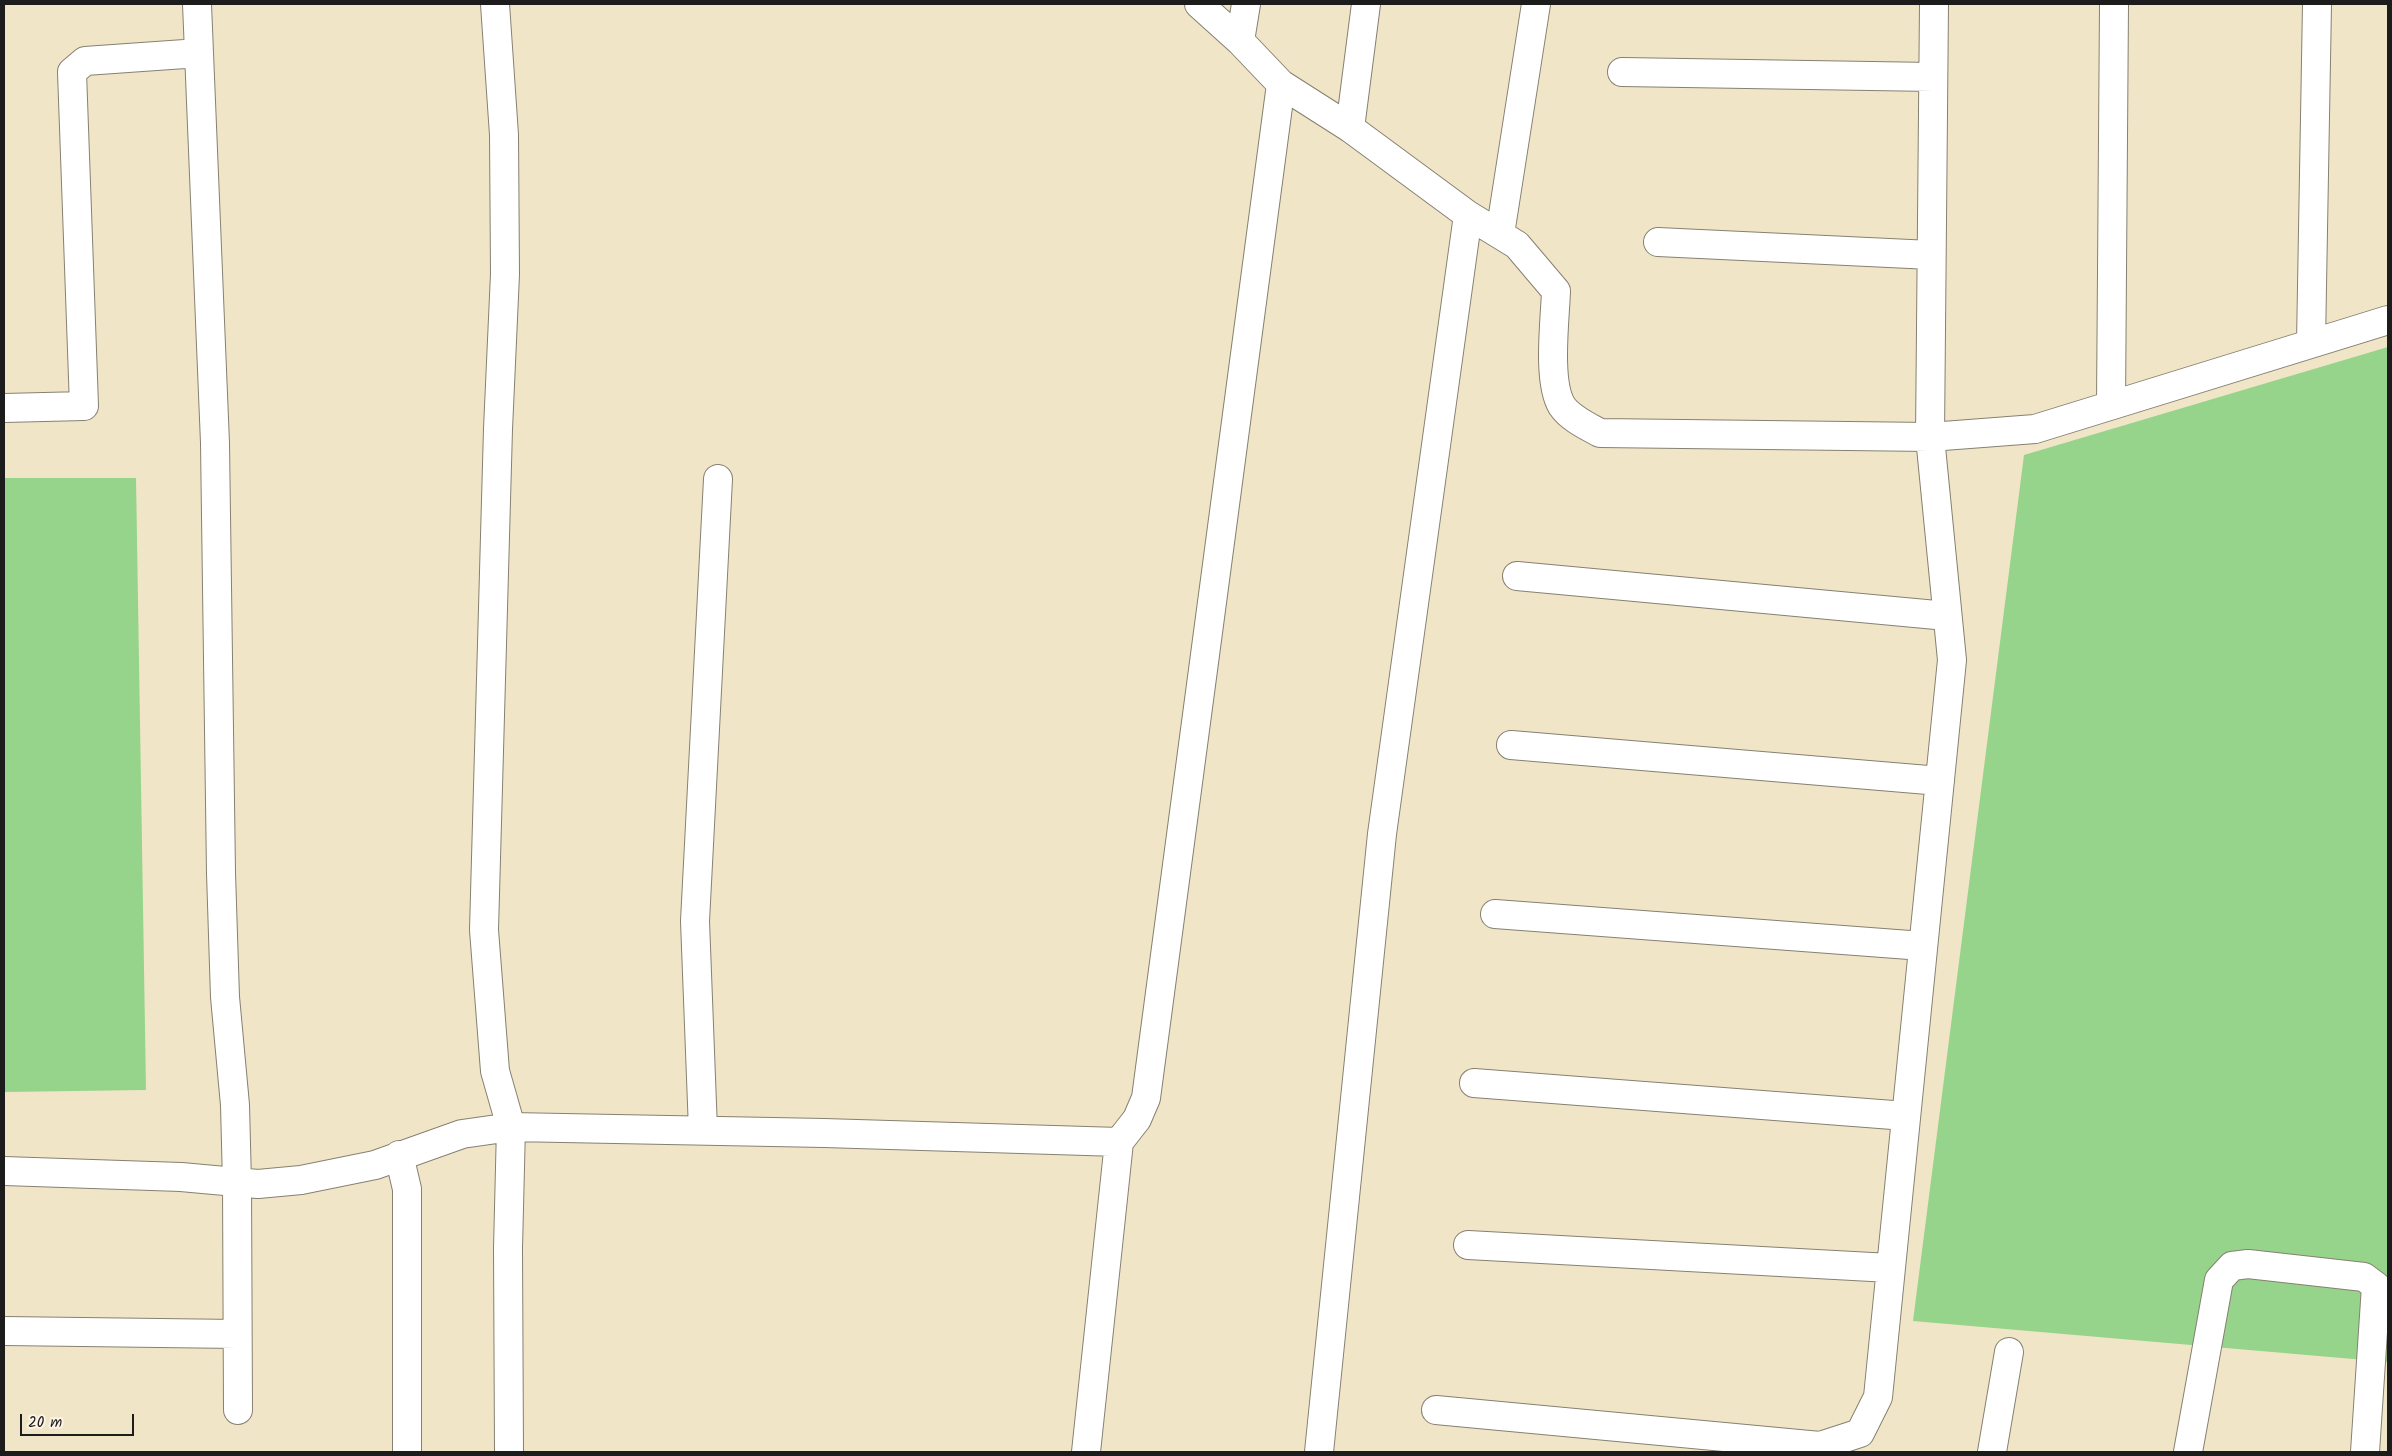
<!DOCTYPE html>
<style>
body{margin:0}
#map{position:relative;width:2392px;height:1456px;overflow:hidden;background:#f1e5c7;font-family:Kalam,sans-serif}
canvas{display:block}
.frame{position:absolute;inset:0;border:5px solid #1c1c1c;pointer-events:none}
.scale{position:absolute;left:20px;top:1414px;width:114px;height:22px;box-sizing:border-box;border:2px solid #1c1c1c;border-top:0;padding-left:6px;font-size:15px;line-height:18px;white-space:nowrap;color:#1c1c1c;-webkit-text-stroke:4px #fcf5e5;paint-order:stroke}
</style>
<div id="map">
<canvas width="2392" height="1456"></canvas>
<div class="frame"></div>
<div class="scale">20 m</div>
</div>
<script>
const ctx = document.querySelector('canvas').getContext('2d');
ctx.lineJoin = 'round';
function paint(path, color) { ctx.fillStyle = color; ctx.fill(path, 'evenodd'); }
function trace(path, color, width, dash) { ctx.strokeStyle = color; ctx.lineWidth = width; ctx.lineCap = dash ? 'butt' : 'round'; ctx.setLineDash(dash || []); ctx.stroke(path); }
const green = new Path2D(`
 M2388 347V1362L1913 1321 2024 455Z
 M4 478H136L146 1090 4 1092Z`);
const street = new Path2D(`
 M197 4 215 443 221 873 225 997 235 1105 237 1183 238 1410
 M495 4 504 135 505 274 498 429 484 930 495 1071 511 1127 508 1248 509 1452
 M1199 4 1240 41 1281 84 1350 128 1468 215 1517 245 1556 291C1555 320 1547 382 1562 406 1570 418 1587 426 1600 433L1930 437 2035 429 2388 320
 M1240 41 1246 4
 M1622 72 1933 77
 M1350 128 1366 4
 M1500 234 1536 4
 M1658 242 1931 255
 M2311 343 2317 4
 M2111 405 2114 4
 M4 408 84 406 72 72 85 61 199 53
 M1517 576 1947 616
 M1511 745 1940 781
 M1495 914 1923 946
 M1474 1083 1906 1116
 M703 1130 695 921 718 479
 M399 1155 407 1189V1452
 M4 1171 181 1177 258 1184 301 1180 375 1165 462 1134 511 1127 824 1133 1119 1142 1137 1119 1146 1098 1281 84
 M1468 1245 1890 1268
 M4 1331 237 1334
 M1436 1410 1820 1446 1860 1433 1878 1397 1952 660 1930 437 1934 4
 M1086 1452 1119 1142
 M1319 1452 1382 834 1468 215
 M1992 1452 2009 1352
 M2188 1452 2219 1280 2232 1266 2248 1264 2364 1277 2376 1286 2365 1452`);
paint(green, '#95d48a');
trace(street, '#868072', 30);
trace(street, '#fff', 28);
</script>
